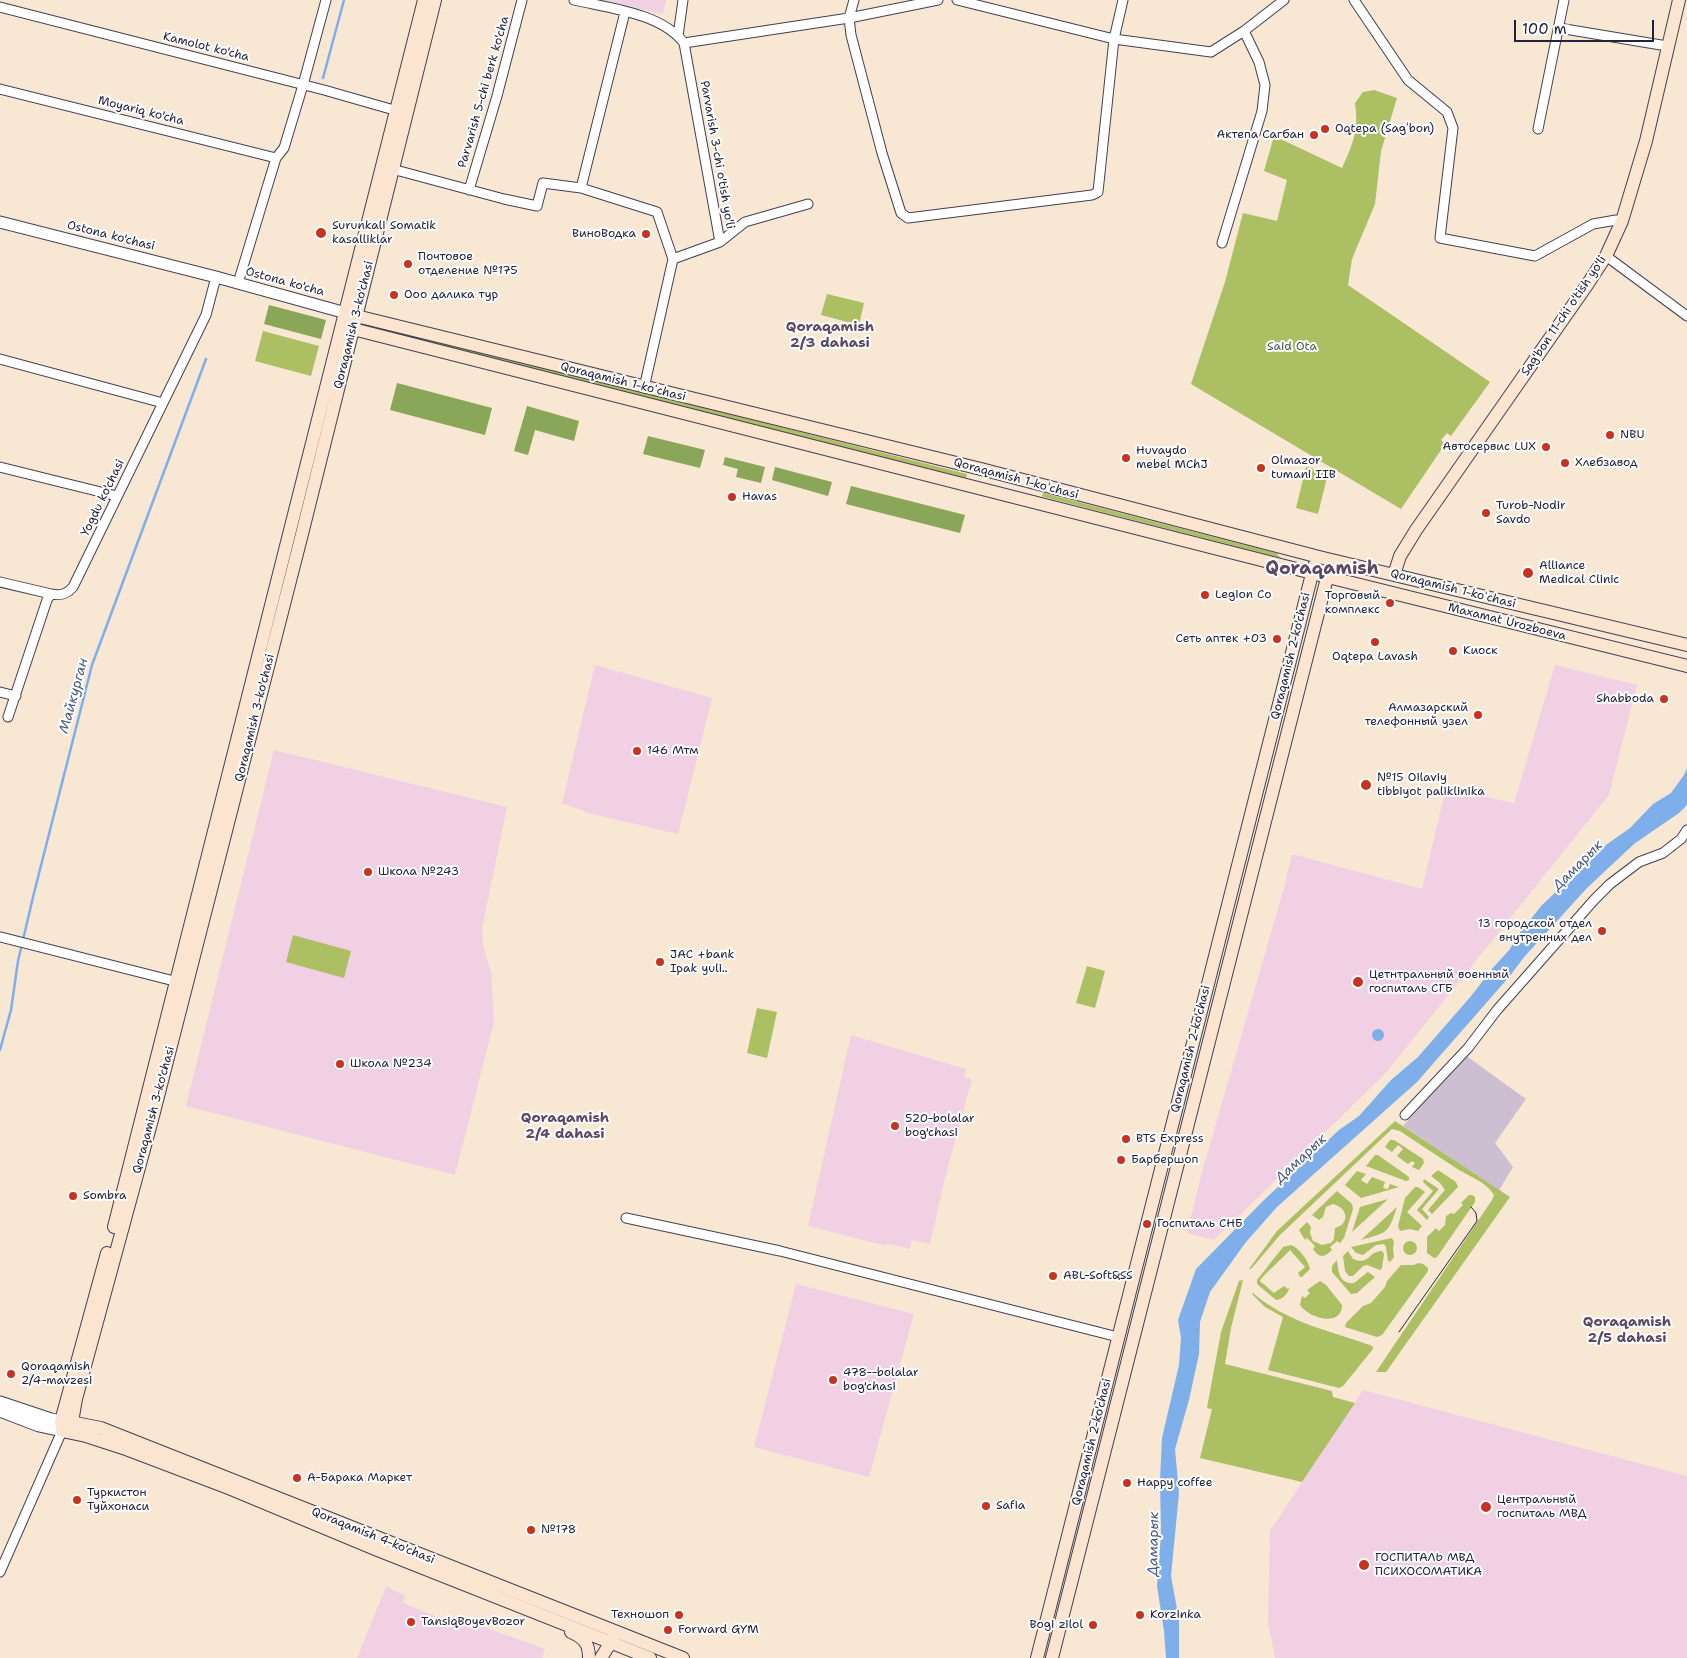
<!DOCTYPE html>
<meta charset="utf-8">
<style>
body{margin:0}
#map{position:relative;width:1687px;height:1658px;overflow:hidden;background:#f7e7d3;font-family:"Shantell Sans",sans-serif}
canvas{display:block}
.scale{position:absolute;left:1514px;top:20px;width:140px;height:22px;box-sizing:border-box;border:2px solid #22223b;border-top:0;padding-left:6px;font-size:15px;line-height:18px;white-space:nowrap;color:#22223b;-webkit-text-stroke:4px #fff;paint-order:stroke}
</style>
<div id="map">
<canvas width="1687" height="1658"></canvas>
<div class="scale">100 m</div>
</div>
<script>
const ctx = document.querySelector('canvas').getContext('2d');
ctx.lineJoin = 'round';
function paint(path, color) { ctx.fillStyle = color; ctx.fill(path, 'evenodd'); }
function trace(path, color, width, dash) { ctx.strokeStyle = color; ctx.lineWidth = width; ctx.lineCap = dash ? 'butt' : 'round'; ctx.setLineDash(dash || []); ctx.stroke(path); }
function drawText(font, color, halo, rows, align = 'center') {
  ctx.font = font + ' "Shantell Sans",sans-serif'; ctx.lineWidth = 4; ctx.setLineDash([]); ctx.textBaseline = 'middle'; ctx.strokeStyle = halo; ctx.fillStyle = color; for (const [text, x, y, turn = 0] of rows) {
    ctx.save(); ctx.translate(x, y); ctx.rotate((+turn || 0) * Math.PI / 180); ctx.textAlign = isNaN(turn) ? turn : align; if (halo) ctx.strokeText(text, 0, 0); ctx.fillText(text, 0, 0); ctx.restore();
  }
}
const built = new Path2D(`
 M604 0H666L663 14Z
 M595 665 712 698 678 834 592 814 562 803Z
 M1555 665 1637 685 1609 795 1384 1075 1214 1240 1187 1233 1202 1172 1284 888 1292 854 1422 889 1446 788 1514 803Z
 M274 750 507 807 482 928 483 945 491 972 494 1022 455 1175 186 1106Z
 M851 1035 966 1069 964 1077 972 1079 946 1174 930 1244 912 1240 910 1249 890 1244 883 1245 808 1226Z
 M796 1284 914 1314 869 1477 754 1447Z
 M1363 1390 1687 1476V1658H1275L1268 1622 1270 1531Z
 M386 1587 405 1595 403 1603 458 1625 462 1619 545 1649 542 1658H357Z`);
const industrial = new Path2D(`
 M1465 1055 1526 1099 1495 1143 1513 1167 1499 1190 1403 1126Z`);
const green = new Path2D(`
 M1374 90 1397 98 1381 151 1375 204 1352 259 1348 285 1490 382 1451 436 1447 433 1441 440 1445 444 1401 509 1191 384 1225 282 1243 213 1277 221 1287 180 1264 171 1274 136 1342 168C1353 144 1359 130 1355 103L1363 92Z
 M827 294 864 303 859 325 821 315Z
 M372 324 967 474 966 478 371 328Z
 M263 331 319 346 311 376 255 361Z
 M1306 467 1328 473 1318 514 1296 508Z
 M1043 493 1276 553 1281 558 1044 497 1042 496Z
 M293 935 351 951 344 978 286 962Z
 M1087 966 1105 971 1095 1008 1076 1003Z
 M757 1008 777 1012 767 1058 747 1053Z
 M1395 1121 1510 1197 1386 1372H1376L1492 1200 1494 1195C1487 1182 1468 1176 1456 1168 1437 1156 1418 1143 1400 1131L1392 1129 1280 1235 1251 1269H1249L1277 1231Z
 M1390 1140H1394L1423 1159 1424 1163 1419 1170 1412 1167 1415 1163 1412 1161 1408 1164 1397 1156 1403 1149 1398 1145 1392 1152 1385 1147Z
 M1375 1155H1378L1409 1177V1180L1406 1181 1366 1166Z
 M1438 1170 1456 1182 1458 1187 1432 1214 1428 1210 1445 1190 1440 1183 1431 1176Z
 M1357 1171 1366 1174 1361 1180 1367 1184 1372 1177 1385 1182 1383 1188 1388 1189 1390 1184 1399 1187 1361 1198 1345 1185Z
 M1424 1179 1439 1189 1422 1209 1429 1217 1427 1220 1417 1210 1433 1191 1423 1182Z
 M1415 1187H1418L1425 1192 1407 1212 1422 1226 1418 1231 1410 1229 1400 1231 1398 1226 1405 1198Z
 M1337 1191 1352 1204 1353 1209 1344 1238 1340 1243 1337 1241 1330 1247 1332 1250C1324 1258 1319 1258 1313 1249L1315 1246 1307 1238 1305 1240 1299 1230 1307 1222 1311 1227 1310 1233 1313 1241 1322 1245 1331 1243 1334 1239 1335 1228 1342 1225 1345 1220C1347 1212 1341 1206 1333 1204L1326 1207 1323 1217 1319 1220 1312 1215Z
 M1469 1195H1472L1475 1197V1202L1437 1257 1434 1258 1427 1253V1237L1436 1228 1439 1231 1445 1225 1446 1216 1451 1213 1454 1214 1463 1205 1461 1203Z
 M1388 1199 1352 1232 1360 1207Z
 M1397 1207C1388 1234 1388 1232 1361 1240Z
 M1392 1238 1394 1242 1393 1249 1394 1257 1390 1262 1388 1261 1386 1247 1384 1244 1376 1245 1363 1255 1356 1253 1351 1247Z
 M1403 1248a7 7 0 1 1 14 0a7 7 0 1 1-14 0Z
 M1291 1245C1299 1248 1308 1260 1310 1269L1302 1277H1300L1298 1273 1305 1267 1290 1250C1284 1257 1263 1275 1260 1281L1274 1293 1284 1286 1287 1289 1289 1287C1289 1293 1282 1300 1276 1300L1257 1284V1280L1283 1247Z
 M1348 1251 1353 1259C1370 1266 1368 1251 1382 1251L1384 1254 1382 1268 1380 1270 1367 1265 1363 1266 1353 1276H1349L1345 1271 1343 1256Z
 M1337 1260C1338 1270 1339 1285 1354 1283L1368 1272 1375 1277 1357 1293 1351 1294 1332 1272V1266Z
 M1418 1263 1423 1264 1428 1268V1271L1382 1335 1377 1337 1345 1327 1346 1323 1363 1306 1371 1303 1385 1287 1387 1281 1401 1265H1414Z
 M1243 1280 1231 1328 1225 1364 1332 1391 1333 1397 1355 1403 1302 1482 1200 1458 1212 1409 1207 1408 1221 1332 1239 1281Z
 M1320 1281 1326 1285 1342 1305C1342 1328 1308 1318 1300 1305L1302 1296 1305 1298 1310 1293 1307 1290Z
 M1253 1293C1286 1322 1330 1331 1370 1345L1373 1347V1349L1343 1386 1339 1388 1268 1370 1283 1317 1265 1307 1252 1294Z`);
const forest = new Path2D(`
 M269 305 326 320 321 339 264 324Z
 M397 383 492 408 485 435 390 410Z
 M527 406 579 421 574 441 535 430 528 455 514 451Z
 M648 436 705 450 700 468 643 454Z
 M725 457 765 467 761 483 736 477 738 469 723 465Z
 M775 467 832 482 828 496 772 480Z
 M851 486 965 515 960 533 846 504Z`);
const water = new Path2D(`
 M1687 768V805L1679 813 1634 844 1587 888 1525 956 1509 977 1417 1082 1277 1207 1246 1242 1210 1292 1200 1322 1199 1354 1189 1400 1175 1449 1179 1493 1171 1576 1179 1620V1658H1166L1164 1631 1157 1586 1161 1535 1160 1480 1162 1438 1179 1365 1181 1338 1178 1320 1196 1269 1264 1200 1339 1130 1359 1116 1391 1080 1418 1057 1472 995 1491 970 1510 949 1518 935 1542 905 1558 890 1570 882 1606 845 1630 828 1653 804 1671 793 1684 775Z
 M1372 1035a6 6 0 1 1 12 0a6 6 0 1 1-12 0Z`);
const stream = new Path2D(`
 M323 78 344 0
 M0 1050 11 1010 18 961 34 893 92 665 206 359`);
const minor = new Path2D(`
 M574 0C609 8 661 13 684 43L720 242
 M854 0 849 18 851 35 882 153 901 213 908 218 1092 195 1098 192 1114 39 1123 0
 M957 0 1114 39 1211 52 1244 31 1284 0
 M1354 0 1408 80 1447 112 1453 128 1440 238 1535 256 1593 224 1616 220 1622 221
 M0 7 324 90 401 112
 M1559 28 1667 46
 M678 36 683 0
 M684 43 849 18 938 0
 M0 89 276 158
 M1538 129 1564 0
 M392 169 504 199 537 206 543 183 581 188 625 12
 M581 188 657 212 673 259
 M469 190 497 96 522 0
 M1222 243 1262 111 1265 85 1259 62 1244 31
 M1606 256 1687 316
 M673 259 720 242 745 222 808 204
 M238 283 276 158 284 148 303 85 326 0
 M0 359 163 403
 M644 388 673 259
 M0 467 117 496
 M0 582 51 594
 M0 692 16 696
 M8 717 47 600 51 594C61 596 67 594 73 587L206 315 216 277
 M1 937 182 983
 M1405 1115 1468 1048 1497 1010 1594 900 1610 884 1639 862 1663 853 1681 839 1687 830
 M626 1218 780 1251 1118 1337
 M0 1572 62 1431`);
const tertiary = new Path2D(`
 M0 222 216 277 346 313
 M0 1402 51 1419 61 1421
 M0 1411 39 1426 62 1431`);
const secondary = new Path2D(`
 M348 314 981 469 1323 558 1687 645
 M353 329 1328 577 1687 666
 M1394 575 1400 556 1416 530 1587 285 1606 256 1622 221 1646 141 1679 0
 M114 1227 424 0
 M65 1421 101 1428 683 1658
 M62 1431 72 1422 76 1399 152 1120 302 534 435 0
 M62 1431 61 1421 107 1253
 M62 1431 86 1436 123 1448 231 1489 375 1549 650 1658
 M571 1632C584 1638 589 1643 589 1658
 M601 1658 614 1637
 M1037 1658 1314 566
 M1052 1658 1329 570`);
const tram = new Path2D(`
 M1399 1332 1477 1221 1476 1213 1471 1207`);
const markers = [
 [1325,129,5,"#c8321e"],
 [1314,135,5,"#c8321e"],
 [321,233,6,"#c8321e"],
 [646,234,5,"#c8321e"],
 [408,264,5,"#c8321e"],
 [394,295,5,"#c8321e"],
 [1610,435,5,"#c8321e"],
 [1546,447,5,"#c8321e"],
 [1126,458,5,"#c8321e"],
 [1565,463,5,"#c8321e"],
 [1261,468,5,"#c8321e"],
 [732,497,5,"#c8321e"],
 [1486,513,5,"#c8321e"],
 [1528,573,6,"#c8321e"],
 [1205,595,5,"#c8321e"],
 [1390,603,5,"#c8321e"],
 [1277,639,5,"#c8321e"],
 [1375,642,5,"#c8321e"],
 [1453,651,5,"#c8321e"],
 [1664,699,5,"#c8321e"],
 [1478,715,5,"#c8321e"],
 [637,751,5,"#c8321e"],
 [1366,785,6,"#c8321e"],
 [368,872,5,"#c8321e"],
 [1602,931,5,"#c8321e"],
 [660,962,5,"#c8321e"],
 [1358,982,6,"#c8321e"],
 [340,1064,5,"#c8321e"],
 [895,1126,5,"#c8321e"],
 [1126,1139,5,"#c8321e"],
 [1121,1160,5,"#c8321e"],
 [73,1196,5,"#c8321e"],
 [1147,1224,5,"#c8321e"],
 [1053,1276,5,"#c8321e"],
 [11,1374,5,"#c8321e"],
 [833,1380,5,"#c8321e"],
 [297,1478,5,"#c8321e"],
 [1127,1483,5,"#c8321e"],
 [77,1500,5,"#c8321e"],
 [986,1506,5,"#c8321e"],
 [1486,1507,6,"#c8321e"],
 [531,1530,5,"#c8321e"],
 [1364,1565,6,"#c8321e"],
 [679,1615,5,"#c8321e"],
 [1140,1615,5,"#c8321e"],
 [411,1622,5,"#c8321e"],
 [1093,1625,5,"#c8321e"],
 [668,1630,5,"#c8321e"]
];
const streetNames = [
 ["Kamolot ko'cha",206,47,14],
 ["Parvarish 5-chi berk ko'cha",484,92,-74],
 ["Moyariq ko'cha",141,111,14],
 ["Parvarish 3-chi o'tish yo'li",717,155,80],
 ["Ostona ko'chasi",111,236,14],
 ["Ostona ko'cha",285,282,15],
 ["Sag'bon 11-chi o'tish yo'li",1564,316,-56],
 ["Qoraqamish 3-ko'chasi",354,325,-76],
 ["Qoraqamish 1-koʻchasi",623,382,14],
 ["Qoraqamish 1-koʻchasi",1016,479,15],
 ["Yogdu ko'chasi",103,498,-64],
 ["Qoraqamish 1-koʻchasi",1453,589,14],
 ["Maxamat Urozboeva",1507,622,14],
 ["Qoraqamish 2-ko'chasi",1291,656,-76],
 ["Qoraqamish 3-ko'chasi",255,718,-76],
 ["Qoraqamish 2-ko'chasi",1191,1049,-76],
 ["Qoraqamish 3-ko'chasi",154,1110,-75],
 ["Qoraqamish 2-ko'chasi",1092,1442,-76],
 ["Qoraqamish 4-ko'chasi",373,1536,22]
];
const poiNames = [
 ["Oqtepa (Sagʻbon)",1335,129],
 ["Актепа Сагбан",1304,135,"right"],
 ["Surunkali Somatik",332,226],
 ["kasalliklar",332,240],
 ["ВиноВодка",636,234,"right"],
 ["Почтовое",418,257],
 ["отделение №175",418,271],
 ["Ооо далика тур",404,295],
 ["NBU",1620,435],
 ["Автосервис LUX",1536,447,"right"],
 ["Huvaydo",1136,451],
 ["mebel MChJ",1136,465],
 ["Olmazor",1271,461],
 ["tumani IIB",1271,475],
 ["Хлебзавод",1575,463],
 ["Havas",742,497],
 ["Turob-Nodir",1496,506],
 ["Savdo",1496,520],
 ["Alliance",1539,566],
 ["Medical Clinic",1539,580],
 ["Legion Co",1215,595],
 ["Торговый",1380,596,"right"],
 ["комплекс",1380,610,"right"],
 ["Сеть аптек +03",1267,639,"right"],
 ["Киоск",1463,651],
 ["Oqtepa Lavash",1375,657,"center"],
 ["Shabboda",1654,699,"right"],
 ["Алмазарский",1468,708,"right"],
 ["телефонный узел",1468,722,"right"],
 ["146 Мтм",647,751],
 ["№15 Oilaviy",1377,778],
 ["tibbiyot paliklinika",1377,792],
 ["Школа №243",378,872],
 ["13 городской отдел",1592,924,"right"],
 ["внутренних дел",1592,938,"right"],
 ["JAC +bank",670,955],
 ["Ipak yuli..",670,969],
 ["Цетнтральный военный",1369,975],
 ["госпиталь СГБ",1369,989],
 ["Школа №234",350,1064],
 ["520-bolalar",905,1119],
 ["bog'chasi",905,1133],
 ["BTS Express",1136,1139],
 ["Барбершоп",1131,1160],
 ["Sombra",83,1196],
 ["Госпиталь СНБ",1157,1224],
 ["ABL-Soft&SS",1063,1276],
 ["Qoraqamish",21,1367],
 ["2/4-mavzesi",21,1381],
 ["478--bolalar",843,1373],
 ["bog'chasi",843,1387],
 ["А-Барака Маркет",307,1478],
 ["Happy coffee",1137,1483],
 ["Туркистон",87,1493],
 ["Туйхонаси",87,1507],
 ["Центральный",1497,1500],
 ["госпиталь МВД",1497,1514],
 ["Safia",996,1506],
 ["№178",541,1530],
 ["ГОСПИТАЛЬ МВД",1375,1558],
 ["ПСИХОСОМАТИКА",1375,1572],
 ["Техношоп",669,1615,"right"],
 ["Korzinka",1150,1615],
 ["TansiqBoyevBozor",421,1622],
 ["Bogi zilol",1083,1625,"right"],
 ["Forward GYM",678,1630]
];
const parkNames = [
 ["Said Ota",1292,347]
];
const neighbourhoodNames = [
 ["Qoraqamish",830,327],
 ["2/3 dahasi",830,343],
 ["Qoraqamish",565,1118],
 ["2/4 dahasi",565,1134],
 ["Qoraqamish",1627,1322],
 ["2/5 dahasi",1627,1338]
];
const waterNames = [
 ["Майкурган",74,696,-75],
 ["Дамарык",1578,866,-45],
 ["Дамарык",1301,1159,-43],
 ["Дамарык",1154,1544,-89]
];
const districtNames = [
 ["Qoraqamish",1322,569]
];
paint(built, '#f1d0e4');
paint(industrial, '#cebed1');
paint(green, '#acbf63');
paint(forest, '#89a659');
paint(water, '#7eafea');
trace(stream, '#7eafea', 2.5);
trace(minor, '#424052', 11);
trace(tertiary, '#424052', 13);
trace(secondary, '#424052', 14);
trace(minor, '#fff', 9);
trace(tertiary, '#fff', 11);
trace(secondary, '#fce5d0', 12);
trace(tram, '#22223b', 1);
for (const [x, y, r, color] of markers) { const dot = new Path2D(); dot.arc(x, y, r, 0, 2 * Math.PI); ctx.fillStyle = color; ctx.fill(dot); trace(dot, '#fff', 2); }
drawText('12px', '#22223b', '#fff', streetNames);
drawText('12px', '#22223b', '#fff', poiNames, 'left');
drawText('12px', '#525949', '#fff', parkNames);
drawText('bold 14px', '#5d4963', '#fff', neighbourhoodNames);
drawText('italic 14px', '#475a81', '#fff', waterNames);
drawText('bold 18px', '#5d4963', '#fff', districtNames);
</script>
